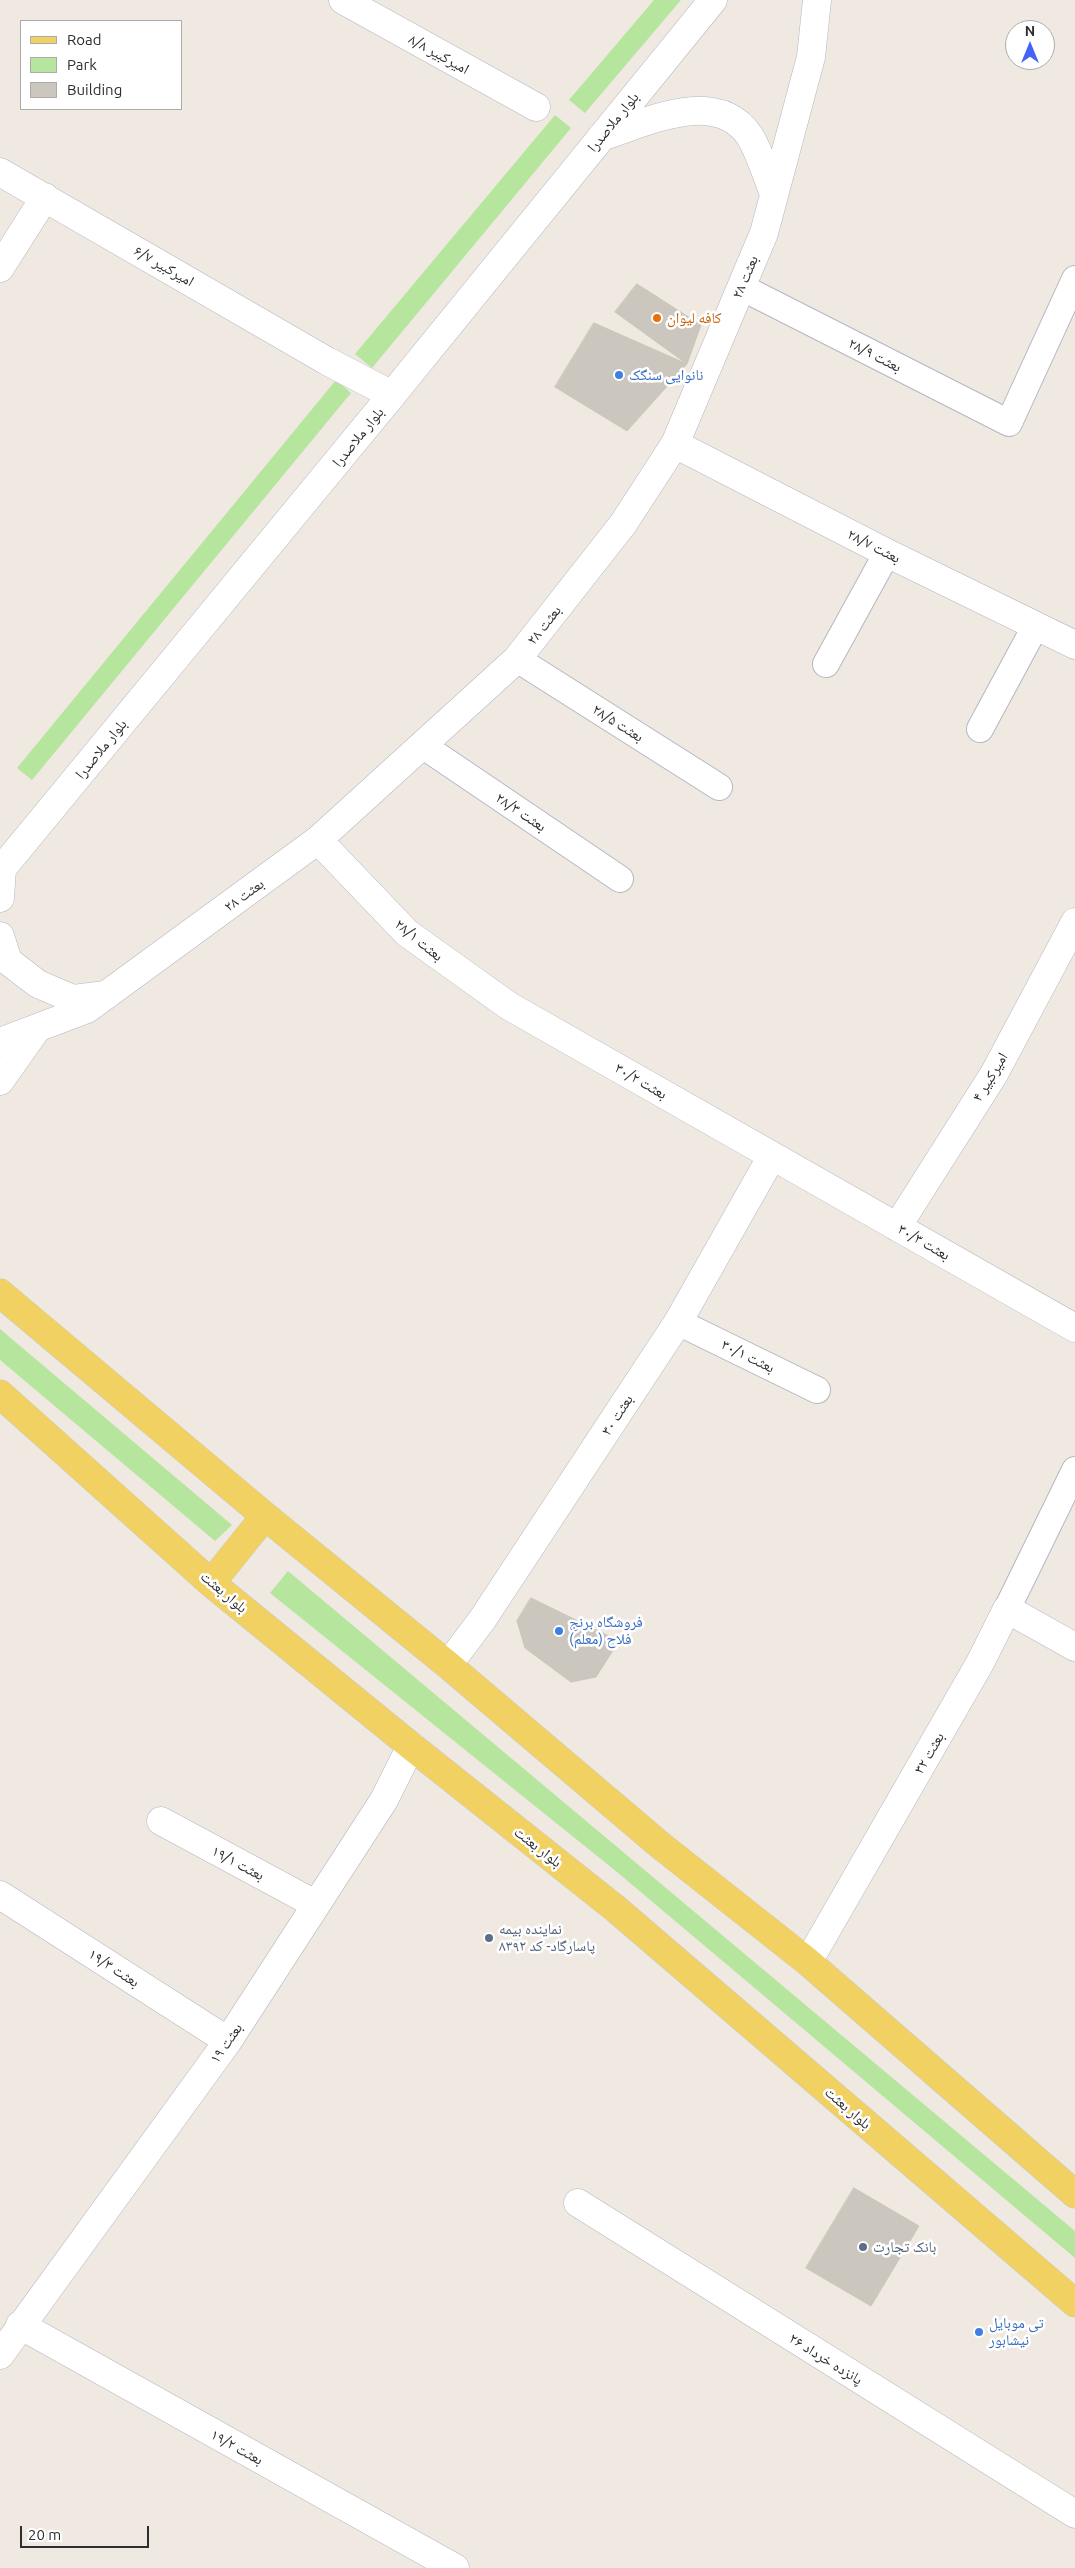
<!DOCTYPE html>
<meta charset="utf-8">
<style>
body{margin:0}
#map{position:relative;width:1075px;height:2568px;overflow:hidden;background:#efe9e1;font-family:Ubuntu,sans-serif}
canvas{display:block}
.legend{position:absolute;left:20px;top:20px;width:162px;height:90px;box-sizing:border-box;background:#fff;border:1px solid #ababab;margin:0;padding:6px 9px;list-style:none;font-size:15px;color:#2e2e2e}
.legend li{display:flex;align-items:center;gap:10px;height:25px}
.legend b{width:25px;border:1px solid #ababab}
.north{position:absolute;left:1005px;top:20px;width:50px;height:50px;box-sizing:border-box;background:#fff;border:1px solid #ababab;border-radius:50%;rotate:0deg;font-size:14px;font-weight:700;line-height:20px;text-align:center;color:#2e2e2e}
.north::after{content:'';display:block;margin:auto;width:18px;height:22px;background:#4264fb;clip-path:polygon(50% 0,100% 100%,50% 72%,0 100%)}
.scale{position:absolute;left:20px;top:2526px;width:129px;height:22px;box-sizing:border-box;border:2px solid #2e2e2e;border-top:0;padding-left:6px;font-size:15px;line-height:18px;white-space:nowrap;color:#2e2e2e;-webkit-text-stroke:4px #fff;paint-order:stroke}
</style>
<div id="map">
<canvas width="1075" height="2568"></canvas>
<ul class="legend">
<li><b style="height:6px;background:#f2d163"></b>Road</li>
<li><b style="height:14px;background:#b6e59e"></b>Park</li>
<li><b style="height:14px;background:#cbc7bf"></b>Building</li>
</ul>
<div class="north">N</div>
<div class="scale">20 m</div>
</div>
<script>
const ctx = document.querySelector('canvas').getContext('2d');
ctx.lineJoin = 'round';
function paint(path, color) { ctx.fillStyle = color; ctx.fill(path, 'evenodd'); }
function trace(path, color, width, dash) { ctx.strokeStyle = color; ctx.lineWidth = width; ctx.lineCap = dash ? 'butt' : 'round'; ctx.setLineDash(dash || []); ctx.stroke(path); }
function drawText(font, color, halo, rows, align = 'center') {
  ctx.font = font + ' Ubuntu,"Noto Naskh Arabic",sans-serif'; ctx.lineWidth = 5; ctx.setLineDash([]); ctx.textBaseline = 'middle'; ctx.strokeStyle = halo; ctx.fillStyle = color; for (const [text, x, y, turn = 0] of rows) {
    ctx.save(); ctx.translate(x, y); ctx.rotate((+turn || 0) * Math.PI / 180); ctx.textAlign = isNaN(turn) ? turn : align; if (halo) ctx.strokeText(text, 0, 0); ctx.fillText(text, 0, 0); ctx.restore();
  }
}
const green = new Path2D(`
 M654 0H681L585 113 569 100Z
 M555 115 571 128 372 368 355 354Z
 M336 380 351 393 32 780 17 768Z
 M0 1329 232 1525 215 1541 0 1360Z
 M288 1571 1075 2231V2258L617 1872 270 1593Z`);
const building = new Path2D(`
 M637 284 701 325 687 364 615 312Z
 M594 323 687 364 627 431 555 387Z
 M531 1598 619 1641 596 1677 571 1682 525 1648 517 1621Z
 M854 2188 919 2226 871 2306 806 2268Z`);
const service = new Path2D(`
 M741 287 1009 423 1075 279
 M517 659 719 787
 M826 664 887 553
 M980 729 1035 627
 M422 745 620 879
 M678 1322 817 1390
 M1007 1609 1075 1470`);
const minor = new Path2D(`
 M343 0 536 107
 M0 172 327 361 392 395
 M0 268 45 197
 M675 444 887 553 1075 645
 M318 840 407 933 509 1006 1075 1328
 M897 1227 994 1074 1075 922
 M448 1665 482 1620 678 1322 772 1156
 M161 1821 315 1904
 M0 1895 228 2041
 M808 1962 980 1663 1007 1609 1075 1647
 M578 2203 1075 2514
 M20 2325 455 2568
 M0 2355 228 2041 384 1800 411 1746`);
const tertiary = new Path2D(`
 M0 898 2 868
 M0 936 8 961 38 984 73 999 106 995`);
const secondary = new Path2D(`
 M601 137C645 123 715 87 749 135 759 150 767 177 774 194
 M0 871 392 395 713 0
 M0 1042 87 1009 318 840 517 659 623 524 675 444 764 233 811 57 817 0
 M0 1081 36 1030`);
const primary = new Path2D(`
 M0 1293 265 1516 448 1665 660 1845 808 1962 1075 2194
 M0 1394 211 1583 411 1746 616 1909 1075 2303
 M211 1583 265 1516`);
const markers = [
 [657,318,5,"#e8710a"],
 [619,375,5,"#3f7fe0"],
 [559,1631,5,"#3f7fe0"],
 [489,1938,5,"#5c6f8a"],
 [863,2247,5,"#5c6f8a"],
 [979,2332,5,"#3f7fe0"]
];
const streetNames = [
 ["امیرکبیر ۸/۸",439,54,29],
 ["بلوار ملاصدرا",613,122,-51],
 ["امیرکبیر ۶/۷",164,266,30],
 ["بعثت ۲۸",745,277,-67],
 ["بعثت ۲۸/۹",875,355,27],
 ["بلوار ملاصدرا",358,437,-51],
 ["بعثت ۲۸/۷",874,546,27],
 ["بعثت ۲۸",544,625,-52],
 ["بعثت ۲۸/۵",618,723,32],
 ["بلوار ملاصدرا",101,749,-51],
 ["بعثت ۲۸/۳",521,812,34],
 ["بعثت ۲۸",244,895,-36],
 ["بعثت ۲۸/۱",419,940,39],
 ["امیرکبیر ۴",990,1077,-59],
 ["بعثت ۳۰/۲",641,1081,30],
 ["بعثت ۳۰/۳",924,1242,30],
 ["بعثت ۳۰/۱",748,1356,26],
 ["بعثت ۳۰",617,1415,-57],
 ["بلوار بعثت",224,1592,40],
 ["بعثت ۳۲",929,1753,-60],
 ["بلوار بعثت",538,1847,38],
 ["بعثت ۱۹/۱",238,1863,28],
 ["بعثت ۱۹/۳",114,1968,33],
 ["بعثت ۱۹",226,2043,-55],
 ["بلوار بعثت",848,2108,41],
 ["پانزده خرداد ۲۶",826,2359,32],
 ["بعثت ۱۹/۲",237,2447,29]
];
const foodNames = [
 ["کافه لیوان",667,318]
];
const shopNames = [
 ["نانوایی سنگک",629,375],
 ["فروشگاه برنج",569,1622],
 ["فلاح (معلم)",569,1639],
 ["تی موبایل",989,2323],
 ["نیشابور",989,2340]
];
const serviceNames = [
 ["نماینده بیمه",499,1929],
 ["پاسارگاد- کد ۸۳۹۲",499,1946],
 ["بانک تجارت",873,2247]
];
paint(green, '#b6e59e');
paint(building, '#cbc7bf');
trace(building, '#cbc5ba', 1);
trace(service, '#b4b7c1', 28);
trace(minor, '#b4b7c1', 29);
trace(tertiary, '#b4b7c1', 29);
trace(secondary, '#b4b7c1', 29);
trace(primary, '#c9c9c9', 29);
trace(service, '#fff', 26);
trace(minor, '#fff', 28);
trace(tertiary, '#fff', 28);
trace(secondary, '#fff', 28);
trace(primary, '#f2d163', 28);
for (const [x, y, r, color] of markers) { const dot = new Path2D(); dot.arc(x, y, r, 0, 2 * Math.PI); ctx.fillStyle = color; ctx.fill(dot); trace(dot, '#fff', 2); }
drawText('15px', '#2e2e2e', '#fff', streetNames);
drawText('15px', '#c56008', '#fff', foodNames, 'left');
drawText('15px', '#366cbe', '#fff', shopNames, 'left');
drawText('15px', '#4e5e75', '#fff', serviceNames, 'left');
</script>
